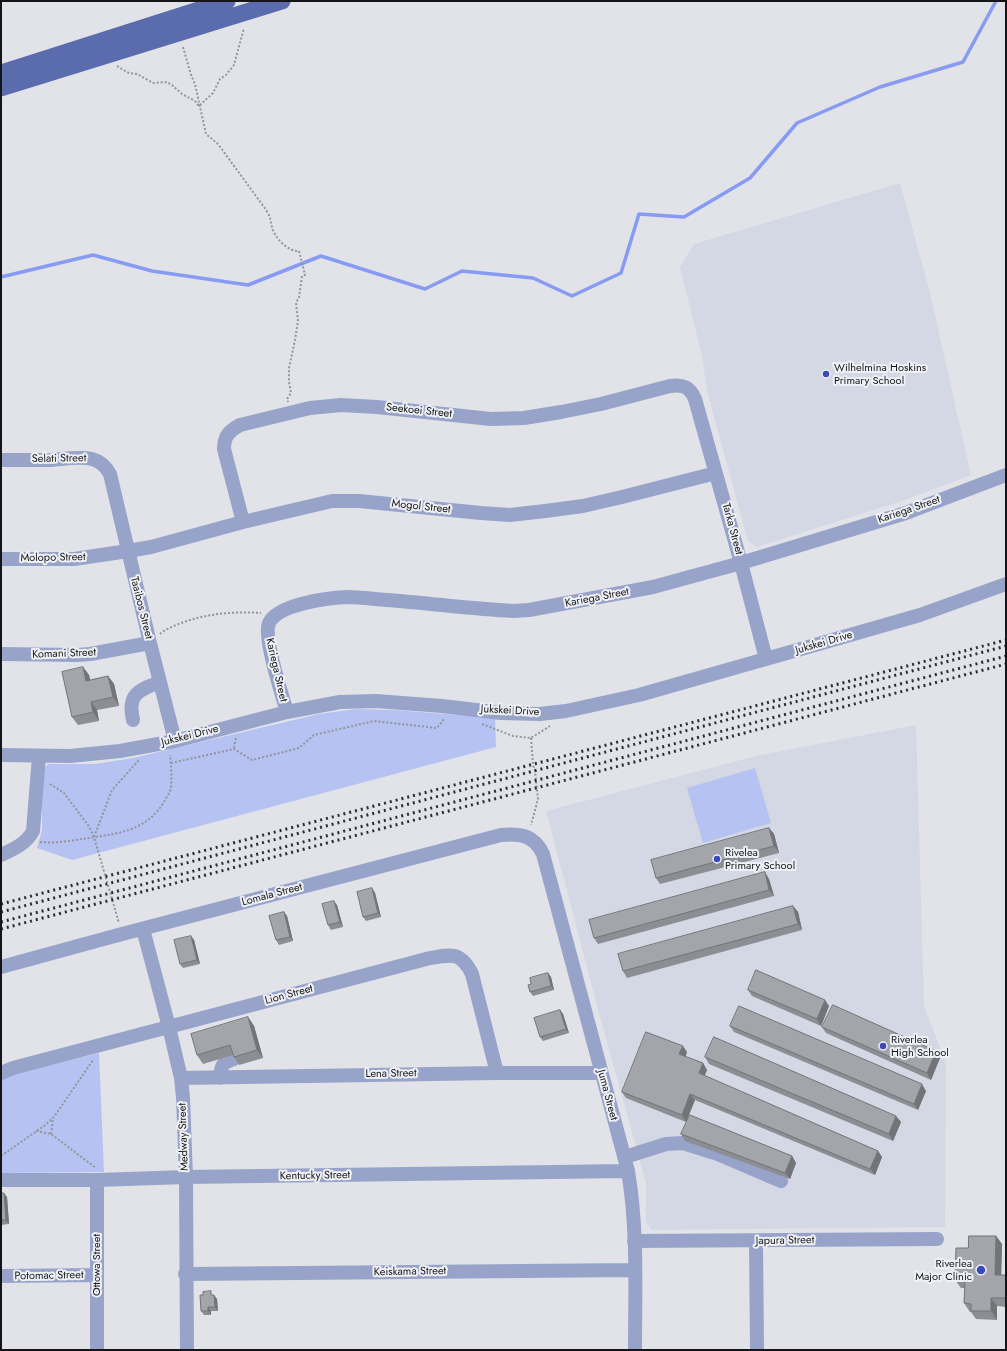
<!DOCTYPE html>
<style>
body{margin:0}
#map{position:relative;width:1007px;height:1351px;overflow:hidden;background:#e2e3e9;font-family:Jost,sans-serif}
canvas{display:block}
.frame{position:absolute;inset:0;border:2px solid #151517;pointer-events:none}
</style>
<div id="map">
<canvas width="1007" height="1351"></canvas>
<div class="frame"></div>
</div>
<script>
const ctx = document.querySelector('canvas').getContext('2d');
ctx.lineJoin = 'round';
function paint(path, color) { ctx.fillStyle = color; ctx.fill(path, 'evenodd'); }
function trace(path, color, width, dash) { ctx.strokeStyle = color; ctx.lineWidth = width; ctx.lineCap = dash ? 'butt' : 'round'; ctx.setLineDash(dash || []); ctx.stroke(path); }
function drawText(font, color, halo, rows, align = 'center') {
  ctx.font = font + ' Jost,sans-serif'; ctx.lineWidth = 4; ctx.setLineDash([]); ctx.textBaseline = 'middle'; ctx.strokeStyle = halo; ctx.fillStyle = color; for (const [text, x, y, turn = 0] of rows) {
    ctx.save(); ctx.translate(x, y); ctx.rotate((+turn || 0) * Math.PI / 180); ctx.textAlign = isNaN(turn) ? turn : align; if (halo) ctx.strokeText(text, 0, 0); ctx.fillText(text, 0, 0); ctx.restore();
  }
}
const built = new Path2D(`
 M900 183 930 293 971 475 902 501 757 547 748 541 707 391 702 356 680 267 694 244Z
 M916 725 924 1006 946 1063 945 1227 652 1230 646 1223V1183L599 1013 546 811 756 756Z`);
const green = new Path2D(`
 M356 709 396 710 495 718 496 747 72 860 37 848 42 830V801L44 769 48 764H95L133 758 319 714Z
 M755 768 771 823 703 843 687 788Z
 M99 1053 104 1172 1 1173V1081L6 1076 18 1073Z`);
const stream = new Path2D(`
 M1 277 93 255 152 271 248 285 321 256 425 289 462 271 533 278 572 296 621 273 639 214 684 217 750 178 797 123 880 87 963 62 996 1`);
const path = new Path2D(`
 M183 47 191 75 195 84 206 134 218 144 264 207C266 210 269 214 270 218 271 221 271 224 272 227 274 237 288 252 299 251L305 275 302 276 299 297 296 303 298 321 295 340 289 368V382L291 393 287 399 288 402
 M117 66 129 73 137 74 153 83 167 82 172 85 182 94 195 101 199 106 213 93 220 79 226 75 234 65 244 28
 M160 634C164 630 170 628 176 625 203 614 232 611 261 613
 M482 724 513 736 531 738 550 726
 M531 738 533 765 535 771 538 799 531 825
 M234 748 236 737
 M171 763 234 749 252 760 299 748 314 735 374 721 437 728 444 719
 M50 784 64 793 88 825 94 837 119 923
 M94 837 112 790 139 760
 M40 842C57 844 73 840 89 838 120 833 146 831 164 802 166 798 170 793 171 788 172 777 171 766 170 755
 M36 1131 51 1134 96 1168
 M51 1134 53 1118
 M1 1156 44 1126 54 1117 93 1060`);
const minor = new Path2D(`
 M1 460C18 460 35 460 51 460 64 459 79 456 92 459 100 461 106 467 110 474L150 643 175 741
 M243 522 224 449C224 436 229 431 240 425L310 408 341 405 377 407 491 419 524 418 561 412 601 404 670 386C683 384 690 387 695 399L741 563 766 659
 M1 559H74L128 551 151 547 243 522 332 501H359L481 513 510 515 545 511 583 506 622 497 716 473
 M1 654 77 655 90 654 150 643
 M287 712C282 695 263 637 269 623 278 604 328 598 347 597 360 597 373 599 386 600 429 603 471 609 513 611L529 610 556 605 653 587 741 563 906 513 1006 475
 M133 720C127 695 138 690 160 682
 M1 755 70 756 120 751 175 741 287 712 340 702 376 701 442 706 501 713 540 714 566 711 639 695 815 645 920 615 1006 584
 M1 855C14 849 26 844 33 831L39 756
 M143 929 169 1027 181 1078 183 1097 186 1177 187 1350
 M1 967 122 934 501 835C520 833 534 835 543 854L628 1171C638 1230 635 1291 635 1350
 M1 1073 13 1068 430 958C452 954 461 952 472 974L497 1073
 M181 1078 497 1073H601
 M220 1078C221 1065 222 1063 234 1059
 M625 1157 666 1144 683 1143 718 1154 781 1181
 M1 1180H97L186 1177 628 1171
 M97 1180V1350
 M634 1241 937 1239
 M756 1241 757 1349
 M185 1274 635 1270
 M1 1276 96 1275`);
const major = new Path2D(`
 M1 73 227 1
 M1 88 282 1`);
const rail = new Path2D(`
 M1 904 1006 640
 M1 912 1006 646
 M1 922 1006 656
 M1 929 1006 664`);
const wall = new Path2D(`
 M83 667 89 675 90 680 108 676 114 684 119 706 97 710 99 721 78 725 72 717Z
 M769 828 774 834 779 853 660 884 656 878Z
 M769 879 774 896 598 944 594 938Z
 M372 888 375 893 381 917 366 921 363 917Z
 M337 905 343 927 331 930 328 925Z
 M793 906 798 912 802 930 627 978 623 971Z
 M284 912 287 916 293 941 279 945 276 940Z
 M191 936 194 940 200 964 183 968 180 964Z
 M548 973 551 977 554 990 533 996 530 992Z
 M748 990 829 1006 821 1026 752 996Z
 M560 1010 563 1014 569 1033 543 1041 540 1037Z
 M248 1017 254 1026 263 1058 239 1065 234 1057 233 1055 203 1064 197 1055Z
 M730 1026 926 1091 918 1110 734 1032Z
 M822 1027 940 1058 931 1080 826 1033Z
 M687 1052 685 1057 703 1063 707 1070 704 1076 878 1151 882 1157 875 1175 695 1100 686 1122 626 1098 622 1092Z
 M705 1057 896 1116 901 1122 893 1141 709 1064Z
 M681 1134 792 1156 796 1163 790 1179 685 1141Z
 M1 1193 7 1197 9 1224 1 1225Z
 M996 1236 1002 1244 1001 1275H1006V1307L997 1306V1320L976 1319 971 1312H970L964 1303 965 1288H961L955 1280 968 1248Z
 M213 1295 217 1299 218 1311H211V1315H204L201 1311Z`);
const shadedWall = new Path2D(`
 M83 667 89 675 92 689 86 681Z
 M108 676 114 684 119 706 113 697Z
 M91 702 97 710 99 721 93 712Z
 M769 828 774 834 779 853 774 846Z
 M765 872 769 879 774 896 769 890Z
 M372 888 375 893 381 917 378 913Z
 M334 901 337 905 343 927 340 922Z
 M793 906 798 912 802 930 798 924Z
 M284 912 287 916 293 941 290 937Z
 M191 936 194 940 200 964 197 960Z
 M548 973 551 977 554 990 551 986Z
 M825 1000 829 1006 821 1026 817 1019Z
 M560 1010 563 1014 569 1033 566 1029Z
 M248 1017 254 1026 263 1058 257 1050Z
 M683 1046 687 1052 684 1061 679 1054Z
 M936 1051 940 1058 931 1080 927 1073Z
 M703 1063 707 1070 703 1080 699 1073Z
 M922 1084 926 1091 918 1110 914 1104Z
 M690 1094 695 1100 686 1122 682 1115Z
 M896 1116 901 1122 893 1141 889 1134Z
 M878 1151 882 1157 875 1175 870 1169Z
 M792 1156 796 1163 790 1179 785 1173Z
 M4 1193 7 1197 9 1224 6 1220Z
 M996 1236 1002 1244 1001 1283 995 1275Z
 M214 1295 217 1299 218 1311 215 1307Z
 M991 1298 997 1306V1320L991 1311Z
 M208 1307 211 1311V1315L208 1311Z`);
const building = new Path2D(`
 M83 667 86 681 108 676 113 697 91 702 93 712 72 717 62 672Z
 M769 828 774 846 656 878 651 860Z
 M765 872 769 890 594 938 589 920Z
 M372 888 378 913 363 917 357 892Z
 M334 901 340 922 328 925 322 904Z
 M793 906 798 924 623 971 618 954Z
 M284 912 290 937 276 940 269 916Z
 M191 936 197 960 180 964 174 940Z
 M756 970 825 1000 817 1019 748 990Z
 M548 973 551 986 530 992 528 985 531 984 530 978Z
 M833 1005 936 1051 927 1073 822 1027Z
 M739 1006 922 1084 914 1104 730 1026Z
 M560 1010 566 1029 540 1037 534 1018Z
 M248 1017 257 1050 234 1057 230 1045 197 1055 191 1034Z
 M646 1032 683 1046 679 1054 703 1063 699 1073 878 1151 870 1169 690 1094 682 1115 622 1092Z
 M714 1037 896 1116 889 1134 705 1057Z
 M690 1115 792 1156 785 1173 681 1134Z
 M1 1193H4L6 1220H1Z
 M969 1236H996L995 1275H1006V1298H991V1311H971V1304L964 1303 965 1280H955L956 1248H968Z
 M211 1291V1295H214L215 1307H208V1311H201L200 1295H203V1292Z`);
const markers = [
 [826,374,4,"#3b49bc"],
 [717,859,4,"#3b49bc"],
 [883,1046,4,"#3b49bc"],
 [981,1270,5,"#3b49bc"]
];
const poiNames = [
 ["Wilhelmina Hoskins",834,368],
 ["Primary School",834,381],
 ["Rivelea",725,853],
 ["Primary School",725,866],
 ["Riverlea",891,1040],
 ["High School",891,1053],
 ["Riverlea",972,1264,"right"],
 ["Major Clinic",972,1277,"right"]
];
const streetNames = [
 ["Seekoei Street",419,411,6],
 ["Selati Street",59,459,-1],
 ["Mogol Street",421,507,6],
 ["Kariega Street",909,510,-19],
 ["Tarka Street",732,529,75],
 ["Molopo Street",53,558,-1],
 ["Kariega Street",597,598,-11],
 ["Taaibos Street",141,608,76],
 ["Jukskei Drive",824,643,-16],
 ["Komani Street",64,654,-2],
 ["Kariega Street",276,670,77],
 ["Jukskei Drive",510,711,3],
 ["Jukskei Drive",190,736,-14],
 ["Lomala Street",272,895,-15],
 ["Lion Street",289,995,-15],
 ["Lena Street",391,1074,-1],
 ["Juma Street",607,1095,75],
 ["Medway Street",184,1137,-92],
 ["Kentucky Street",315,1176,-1],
 ["Japura Street",785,1241,-1],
 ["Ottowa Street",97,1265,-90],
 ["Keiskama Street",410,1272,-1],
 ["Potomac Street",49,1276,-1]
];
paint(built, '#d4d8e4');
paint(green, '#b5c2f2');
trace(stream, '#869bf1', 3.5);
trace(path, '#949599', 2, [2, 2]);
trace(minor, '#98a3c9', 14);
trace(major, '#5a6bae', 17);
trace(rail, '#2c2d2f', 3, [2, 4]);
paint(wall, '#8d8e93');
paint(shadedWall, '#737478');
paint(building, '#a4a5ab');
trace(building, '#737478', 1);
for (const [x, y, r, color] of markers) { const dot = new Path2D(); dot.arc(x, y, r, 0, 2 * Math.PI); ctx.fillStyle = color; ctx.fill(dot); trace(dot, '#eff1f6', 1.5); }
drawText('11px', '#151517', '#eff1f6', poiNames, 'left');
drawText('11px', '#151517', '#eff1f6', streetNames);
</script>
